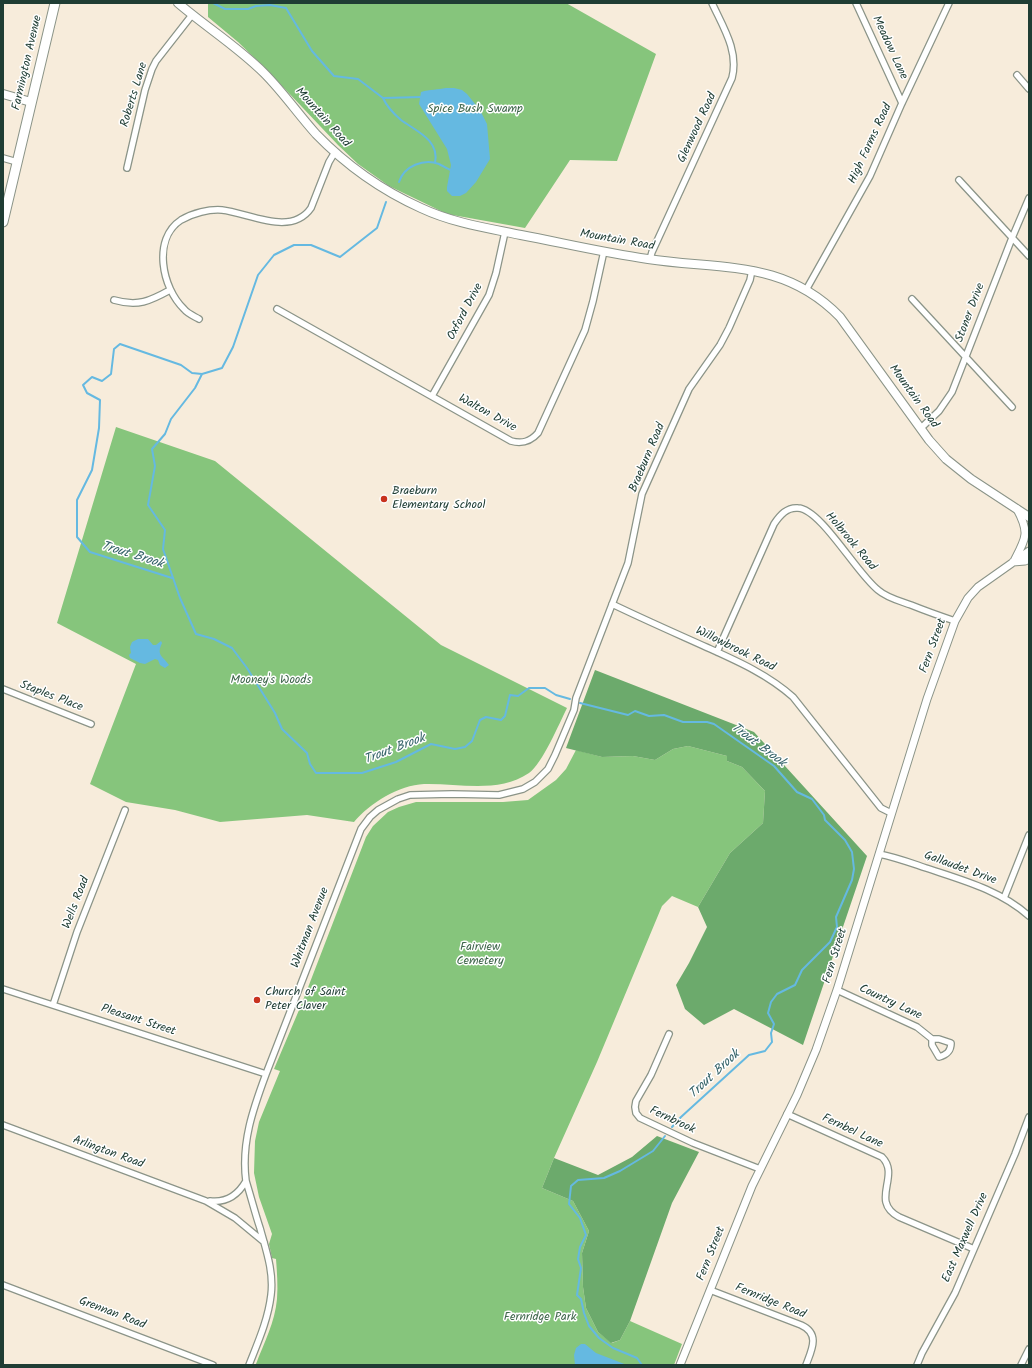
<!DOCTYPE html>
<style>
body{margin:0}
#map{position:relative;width:1032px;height:1368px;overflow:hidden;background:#f7ecdb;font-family:Kalam,sans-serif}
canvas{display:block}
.frame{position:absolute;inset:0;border:4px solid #1f3d34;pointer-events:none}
</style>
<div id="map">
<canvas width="1032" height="1368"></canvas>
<div class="frame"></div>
</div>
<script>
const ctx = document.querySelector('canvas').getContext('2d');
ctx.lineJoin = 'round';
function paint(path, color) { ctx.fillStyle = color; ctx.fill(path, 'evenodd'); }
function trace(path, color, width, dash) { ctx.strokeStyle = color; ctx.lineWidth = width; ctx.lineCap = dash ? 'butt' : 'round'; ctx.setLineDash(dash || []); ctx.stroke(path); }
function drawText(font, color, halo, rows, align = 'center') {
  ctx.font = font + ' Kalam,sans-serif'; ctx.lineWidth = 3; ctx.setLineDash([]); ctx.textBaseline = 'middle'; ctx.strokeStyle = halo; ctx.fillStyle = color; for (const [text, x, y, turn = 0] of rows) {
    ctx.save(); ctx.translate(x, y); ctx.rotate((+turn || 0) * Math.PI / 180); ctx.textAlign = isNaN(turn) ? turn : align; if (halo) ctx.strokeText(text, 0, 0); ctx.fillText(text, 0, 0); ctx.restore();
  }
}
const green = new Path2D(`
 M208 3H566L656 54 617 161 570 160 525 228 447 214 389 186 358 164 338 145 266 69 238 42 208 17Z
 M116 427 215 461 441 645 567 708C559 724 542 764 529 773 498 794 458 783 424 784 399 785 370 803 354 822L307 815 220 822 175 810 126 802 90 784 136 664 57 623Z
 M688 746 727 756V761L742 767 765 791 763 823 730 853 698 907 672 896 662 906 597 1062 554 1158 542 1188 573 1201 589 1231 582 1253 583 1287 586 1308 598 1332 612 1343 620 1340 630 1321 682 1344 674 1365H253L256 1364C264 1343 275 1322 277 1299 278 1286 277 1272 276 1259L272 1258 269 1244 272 1234 259 1197 254 1173 255 1141 259 1122 280 1071 274 1069 302 1003 366 837 373 826 388 812 399 807 416 802H503L528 800 556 780 566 769 576 750 602 757 633 756 655 760 673 749Z`);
const forest = new Path2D(`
 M595 670 754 732 867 856 803 1045 734 1009 704 1025 685 1009 676 985 689 963 707 927 698 907 730 853 763 823 765 791 742 767 727 761V756L688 746 673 749 655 760 633 756 602 757 566 748Z
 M657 1136 699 1152 672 1203 630 1321 620 1340 611 1343 598 1332 586 1308 583 1287 582 1253 589 1231 573 1201 542 1188 554 1158 598 1175 632 1157Z`);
const water = new Path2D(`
 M446 88H454L462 90 467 94 480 110 487 124 490 159 476 182 466 193 460 196H452L447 191V187L451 165 447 149 419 104 421 92C430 89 438 90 446 88Z
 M138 639H148L153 645H156L161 641 162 643C156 656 163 656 169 665L165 668 160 665 158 660 155 659 145 664 140 663 130 658 129 655 131 653 130 647 132 642Z
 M581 1344H585L596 1353 627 1365H575L574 1355 576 1348Z`);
const stream = new Path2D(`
 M213 3 225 9H248L256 6 270 5 286 8 312 51 334 76 358 79 383 98 422 97
 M383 98C387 107 394 114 401 120 416 131 440 140 435 163
 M399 182C404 166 424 158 439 164 443 166 447 169 451 170
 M386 202 377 228 340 257 311 245H294L274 255 258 275 233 347 222 368 202 374 195 388 171 419 165 434 152 449 155 466 148 505 165 530 163 549 180 598 196 634 214 639 232 648 247 668 275 713 282 729 307 753 310 764 316 773H362L396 762 431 744 455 749 465 747 472 741 480 720 486 717 501 720 505 716 510 695 518 696 529 688H545L556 695 570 699
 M172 578 90 552 77 537V500L92 470 99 428 100 400 87 393 83 385 92 377 102 381 111 374 114 349 120 344 181 365 192 373 202 374
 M580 703 628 715 635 711 649 716 664 715 683 722H707L714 724 774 766 797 792 812 799 824 815 825 820 845 840 852 852 854 869 852 880 836 917 837 927 830 942 802 970 795 985 777 994 771 1002 768 1013 774 1024 771 1033 772 1042 765 1051 749 1055 681 1117 672 1127
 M642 1365 637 1358 613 1348 599 1338 589 1326 584 1313 581 1299 577 1295 581 1268 578 1259 580 1247 586 1235 580 1218 569 1204 571 1186 578 1180 604 1178 620 1171 653 1151 665 1136`);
const minor = new Path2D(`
 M856 3 902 103
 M1017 75 1029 89
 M3 158 17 162
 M127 168 145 90 152 69 156 61 192 15
 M959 180 1029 256
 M650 259 652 252 732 78C739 51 723 27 712 3
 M806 290 870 176 902 103 949 3
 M912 299 1012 407
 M114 300C138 307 150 301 170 290
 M277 309 511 441C522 444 530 442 538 433L585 330 593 301 604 251
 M199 319C194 316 188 314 184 309 162 288 152 239 181 220 193 213 209 209 222 210 249 213 291 237 311 208L329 162 335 152
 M432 396 489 295 496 273 505 232
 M921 428 939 411 952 392 1012 238 1029 198
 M612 604C643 619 675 633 706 647 737 661 767 674 793 697L881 808 891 813
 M717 652 774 524C780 515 787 507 798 508 821 509 857 574 878 590 887 598 900 601 911 605 926 611 940 616 955 621
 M3 689 91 724
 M879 854C895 857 911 863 926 868 962 880 1000 890 1029 916
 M1004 898 1029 835
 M3 989 266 1074
 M837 990 917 1027 932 1039V1045L939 1057C946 1055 951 1052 951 1043L939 1039H932
 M53 1005 77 932 125 810
 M669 1034 651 1075 636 1101 635 1107 636 1113 640 1118 693 1143 760 1169
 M787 1114 882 1157C901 1176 869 1201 899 1217L974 1249
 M3 1125 206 1201 235 1218 264 1242
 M210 1201C227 1203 238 1195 246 1181
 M3 1285 213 1365
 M710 1290 801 1325C821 1334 811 1351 806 1365
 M249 1365C258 1342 268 1320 271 1295 274 1272 266 1250 260 1228 255 1213 251 1197 246 1181 241 1143 253 1109 266 1074L361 829 370 817 378 810 398 799 410 795 452 794 499 795 523 789 535 782 548 769 555 755 574 710 576 698 628 563 642 494 689 389 720 345 729 328 750 280 752 270
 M917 1365 922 1353 955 1293 1015 1154 1029 1117
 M1021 1365 1029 1349`);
const tertiary = new Path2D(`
 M1014 561C1026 538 1030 533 1017 509
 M1013 562 1025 561 1029 559
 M680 1365 752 1186 797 1095 816 1050 837 990 927 699 955 621 968 598 978 587 1029 551`);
const secondary = new Path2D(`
 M178 3C206 27 238 47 264 73 283 92 298 114 316 134 346 165 381 190 421 208 453 223 487 228 521 235 563 243 605 253 648 259 720 270 784 259 840 317L929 440 946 459 971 479 1029 517
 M3 94 31 102`);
const primary = new Path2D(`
 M3 222 55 3`);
const markers = [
 [384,499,4,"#c8321e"],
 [257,1000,4,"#c8321e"]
];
const streetNames = [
 ["Meadow Lane",889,48,65],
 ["Farmington Avenue",28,63,-77],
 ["Roberts Lane",135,95,-73],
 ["Mountain Road",322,118,48],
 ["Glenwood Road",698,128,-65],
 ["High Farms Road",871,144,-65],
 ["Mountain Road",617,241,10],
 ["Oxford Drive",466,312,-62],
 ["Stoner Drive",971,313,-69],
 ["Mountain Road",913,397,54],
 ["Walton Drive",487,414,29],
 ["Braeburn Road",648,458,-67],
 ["Holbrook Road",850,542,50],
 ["Fern Street",934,646,-70],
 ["Willowbrook Road",735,650,26],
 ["Staples Place",51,697,21],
 ["Gallaudet Drive",960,869,20],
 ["Wells Road",77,903,-69],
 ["Whitman Avenue",311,928,-69],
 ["Fern Street",836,956,-73],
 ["Country Lane",890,1003,25],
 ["Pleasant Street",138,1021,18],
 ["Fernbrook",672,1121,25],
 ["Fernbel Lane",852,1132,25],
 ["Arlington Road",108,1153,20],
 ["East Maxwell Drive",966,1238,-66],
 ["Fern Street",712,1254,-68],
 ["Fernridge Road",770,1302,22],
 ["Grennan Road",112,1314,21]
];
const parkNames = [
 ["Spice Bush Swamp",475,110],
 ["Mooney's Woods",271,681],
 ["Fairview",480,948],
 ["Cemetery",480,962],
 ["Fernridge Park",540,1318]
];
const poiNames = [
 ["Braeburn",392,492],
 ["Elementary School",392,506],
 ["Church of Saint",265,993],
 ["Peter Claver",265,1007]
];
const waterNames = [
 ["Trout Brook",132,556,17],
 ["Trout Brook",758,746,37],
 ["Trout Brook",395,750,-21],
 ["Trout Brook",715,1075,-43]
];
paint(green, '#86c57c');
paint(forest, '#6caa6c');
paint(water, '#65b9e1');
trace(stream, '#65b9e1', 2);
trace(minor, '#8b9488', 8);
trace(tertiary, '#8b9488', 9);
trace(secondary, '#8b9488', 10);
trace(primary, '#8b9488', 11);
trace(minor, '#fff', 5.5);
trace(tertiary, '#fff', 7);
trace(secondary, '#fff', 8);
trace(primary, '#fff', 9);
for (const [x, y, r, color] of markers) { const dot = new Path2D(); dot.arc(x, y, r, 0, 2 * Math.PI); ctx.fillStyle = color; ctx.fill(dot); trace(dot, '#fff', 1.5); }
drawText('12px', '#1f3d34', '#fff', streetNames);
drawText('12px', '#3e664a', '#fff', parkNames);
drawText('12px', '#1f3d34', '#fff', poiNames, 'left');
drawText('italic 13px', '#346268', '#fff', waterNames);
</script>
